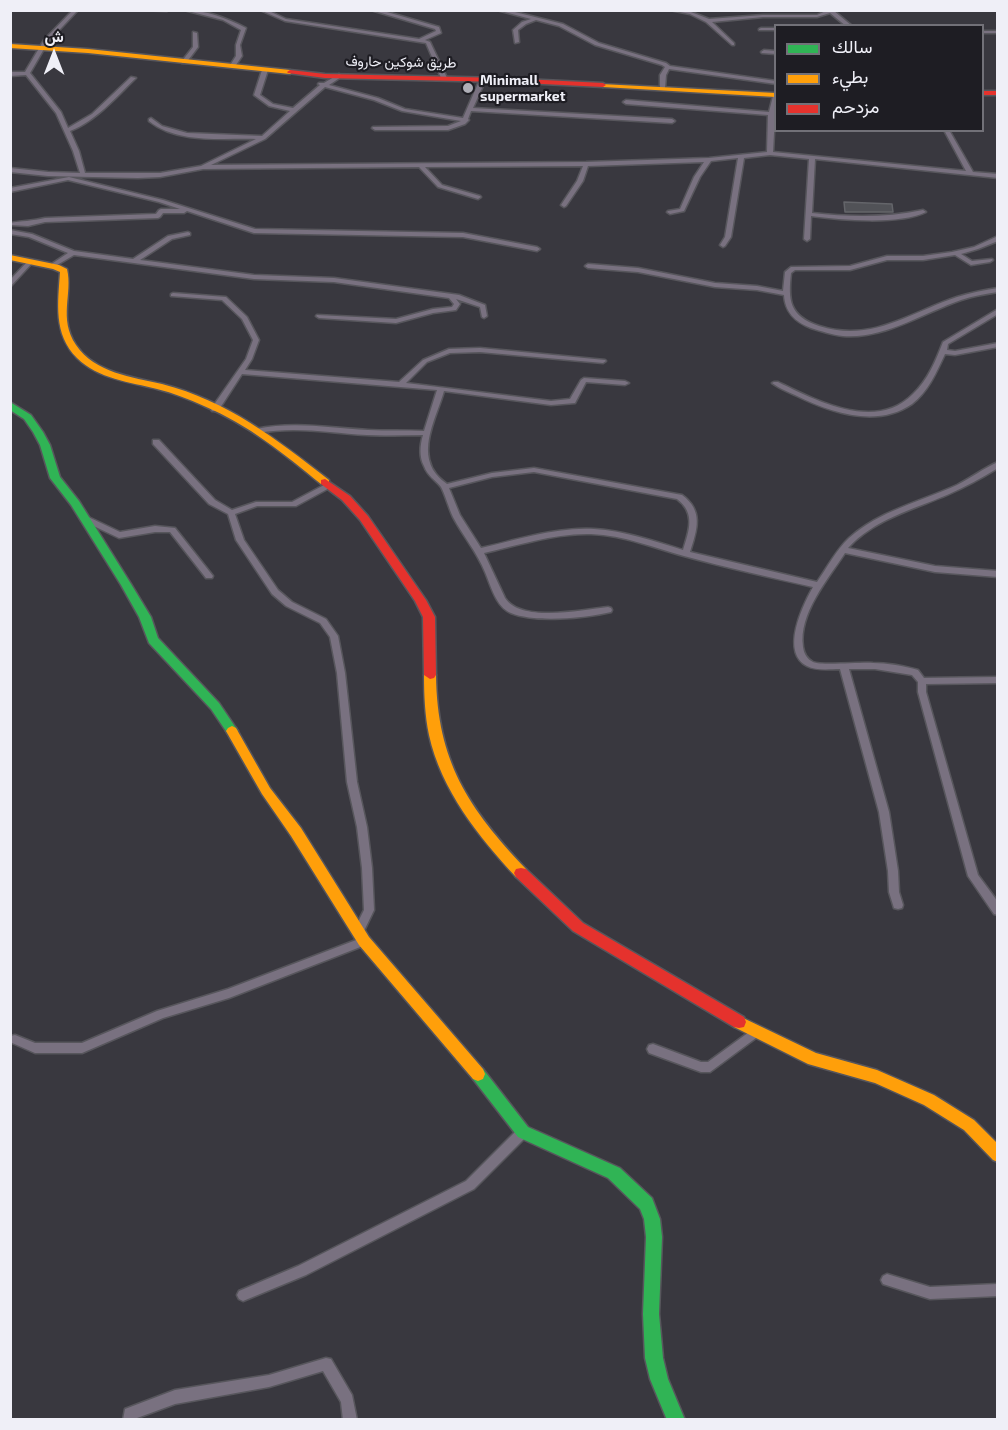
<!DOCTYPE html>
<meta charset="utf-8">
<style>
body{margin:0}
#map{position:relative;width:1008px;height:1430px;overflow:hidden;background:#39383f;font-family:"Exo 2",Vazirmatn,sans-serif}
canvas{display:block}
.frame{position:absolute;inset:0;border:12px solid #efeff7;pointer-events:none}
.legend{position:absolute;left:774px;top:24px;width:210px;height:108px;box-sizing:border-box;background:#1e1d23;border:2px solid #727178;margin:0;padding:8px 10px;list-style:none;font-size:18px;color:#efeff7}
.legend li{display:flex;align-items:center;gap:12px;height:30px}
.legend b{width:30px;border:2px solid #727178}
.north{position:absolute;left:24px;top:24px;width:60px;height:60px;-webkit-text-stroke:4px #1e1d23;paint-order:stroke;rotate:0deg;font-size:16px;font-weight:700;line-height:24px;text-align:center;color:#efeff7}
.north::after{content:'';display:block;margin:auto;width:21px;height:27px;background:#efeff7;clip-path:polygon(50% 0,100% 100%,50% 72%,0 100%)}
</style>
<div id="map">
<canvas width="1008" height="1430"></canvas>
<div class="frame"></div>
<ul class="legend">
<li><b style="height:8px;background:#30b455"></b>سالك</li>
<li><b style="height:8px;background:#ff9f0a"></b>بطيء</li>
<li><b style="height:8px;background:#e5322d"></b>مزدحم</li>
</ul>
<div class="north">ش</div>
</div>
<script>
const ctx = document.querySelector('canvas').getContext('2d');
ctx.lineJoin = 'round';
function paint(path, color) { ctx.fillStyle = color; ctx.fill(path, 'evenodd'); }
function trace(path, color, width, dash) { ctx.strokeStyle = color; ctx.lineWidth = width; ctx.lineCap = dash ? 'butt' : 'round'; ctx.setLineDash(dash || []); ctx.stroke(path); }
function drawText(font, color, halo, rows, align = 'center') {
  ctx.font = font + ' "Exo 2",Vazirmatn,sans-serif'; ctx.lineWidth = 4.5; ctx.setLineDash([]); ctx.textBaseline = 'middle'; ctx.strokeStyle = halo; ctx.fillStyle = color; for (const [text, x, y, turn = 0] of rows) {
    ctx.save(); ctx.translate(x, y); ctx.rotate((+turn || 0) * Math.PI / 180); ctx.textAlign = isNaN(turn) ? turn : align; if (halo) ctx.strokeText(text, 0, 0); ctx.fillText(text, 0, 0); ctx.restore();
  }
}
const building = new Path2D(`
 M844 202 892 204 893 212H845Z`);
const street = new Path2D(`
 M73 10H78L48 42 30 73 61 112 68 128 92 114 131 77 136 78C116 97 96 121 70 131L79 151 85 173H160L201 166 256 139C221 138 178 144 149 121V119L151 118 162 126 187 133 262 136 290 111 269 106 254 95 262 70 265 68 268 70 260 95 273 104 293 108 320 85 318 84 319 83H324L339 74 341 75V77L329 85 378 98 405 109 463 118 480 79 483 77 486 79 473 108 672 119 675 121 672 123 471 111 468 119 469 120 465 124 448 130H375L372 128 373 127 448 126 461 121 402 111 374 100 325 87 265 139 211 165 586 162 709 158 767 152 768 115 626 104 623 102 626 100 769 112 773 96 776 95 773 152 966 171 944 130H949L973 172 998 174V178L815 159 812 213C849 217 886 218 923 210L926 212C900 225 841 220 811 216L810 239 807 241 804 239 809 159 770 155 744 158 731 237 725 246 723 247 720 245 725 237 738 158 711 161 700 177 684 211 670 214 667 212 668 211 680 209 694 177 704 162 588 166 583 181 566 206 564 207 561 205 577 181 583 166 425 167 442 185 480 196 481 197 478 199 438 187 419 167 203 169 160 177 138 178 48 176 10 172V168L48 172 80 173 73 151 56 113 26 75 10 76V72H25L44 40Z
 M139 10H169L167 11Z
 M184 10C206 10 226 18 246 28L240 45 242 56 234 68 229 67 236 56V45L241 30 223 20Z
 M260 10H267L286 19 419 39 436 31 435 29 371 10H380L439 27 441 33 425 40 430 42 447 78 444 80 441 78 426 43 285 21Z
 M497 10H507L563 24 599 43 666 63 670 66 776 81V84L669 69 666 75 665 88 660 89V75L665 67 662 65 595 45 559 26 536 20 526 24 518 30 519 42 515 43 513 30 522 22 531 19Z
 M670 10 691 12 709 19 763 15H817L828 10H836L834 11 852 26H846L830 13 817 17H763L712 22 734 43V45H732L706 22 690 14Z
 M761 28H776V30H759V29Z
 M982 31H998V33H982Z
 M193 32 197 33 198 47 186 63H182V61L193 47Z
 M764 50 776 51V54L762 53 761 52Z
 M69 177 163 200 255 229 463 233 537 247 540 249 537 251 463 237 254 233 187 211 184 213H163L160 217 158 218 45 222 28 226 11 225 10 223C21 221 33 221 45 218L156 214 159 210 161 209H180L159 202 68 180 10 192V188Z
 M10 230 32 234 74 251 133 259 168 236 188 232 190 233V235L172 239 140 260 254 275 334 278 459 295 485 305 487 316 484 318 482 317 480 307 456 299 460 304 456 310 433 313 396 323 319 318 316 316 317 315 396 319 433 309 452 307 454 304 449 298 334 282 254 279 74 255 52 268 50 267V265L68 253 29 237 10 234Z
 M998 236V241L978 249 961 254 972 261 992 259 993 260 990 262 971 265 955 255 923 260H887L850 270H795L791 273C788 300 789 316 819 326 871 343 909 313 957 297 970 293 984 290 998 288V292C985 294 973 296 961 300 923 313 885 339 843 336 832 335 821 331 811 328 795 322 785 312 784 295L757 290 715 287 638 272 588 268 585 266 588 264 638 268 715 283 757 286 783 291 785 272 791 267 850 266 887 256H923L952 252 974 247Z
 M28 261 33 262 10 287V280Z
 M173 293 226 297 247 317 259 340 252 359 245 370 399 382 423 360 449 349 480 348 605 360 606 361 603 363 480 352 450 353 427 362 406 383 551 401 570 399 581 380 584 378 625 381 629 383 625 385 586 382 575 403 551 405 444 391C437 416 417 450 436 474 439 478 443 481 447 484L492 473 534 468 682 495C704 511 697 530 690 552L817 582C827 568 836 550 849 538 879 511 922 501 957 485 971 478 984 468 998 462V468C982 478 965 487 947 495 914 509 873 520 848 548L935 566 998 571V577L935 572 845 553C828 579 798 614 803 647 804 654 807 659 813 662 822 666 860 662 873 663 887 663 904 666 918 670L924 678 998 677V683L926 684V692L978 875 998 902V915L994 914 968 876 918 692V682L912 675 875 669H849L889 812 898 871 899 892 903 905 902 908 898 909 894 908 889 892 888 871 879 812 840 669C830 669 816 671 807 666 780 652 803 605 813 587 770 577 727 568 684 556 654 548 624 535 591 534 555 533 519 545 484 553L505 598C521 623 583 610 608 607L611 608 612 610 611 612C586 618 535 623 511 613 496 607 491 586 485 572 477 552 463 536 453 517 449 509 445 494 441 487 435 479 428 477 424 466 419 457 420 445 423 435 404 435 385 436 367 435 330 433 295 426 259 433L255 431 256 429C294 421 330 428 368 430 387 431 405 430 424 431L437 390 242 374 218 411H212L211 409 246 359 253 340 242 319 222 300 171 296V294ZM534 472 677 499C696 513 689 531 683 550 654 541 625 531 594 529 556 527 517 540 481 548L460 515 449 488 492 477Z
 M998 309V314L948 344 947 350 955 351 998 343V347L955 355 945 354C937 371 928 392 912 404 877 428 832 413 797 396 789 392 780 389 772 383L774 382H778C817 401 876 432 913 394 928 380 936 360 943 342Z
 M153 440H159L215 500 232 510 256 502H292L326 484H329L333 486 296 506H257L235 514 244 540 278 590 292 602 326 619 338 636 345 673 357 782 367 827 372 868 374 910 362 935 358 936 354 935 353 932 364 910 362 868 357 827 347 782 337 673 330 637 320 623 286 606 272 594 236 540 228 514 209 504 153 444Z
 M84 515 120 532 155 526 175 528 213 576 212 578H206L170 532H155L119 538 81 520 80 518Z
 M364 937 368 938 369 941 368 944 229 998 163 1018 82 1053H35L10 1042 11 1036 15 1035 35 1043H82L157 1011 228 989Z
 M756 1027 760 1029 761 1032 760 1035 710 1072H701L649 1053 647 1049 649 1045 653 1044 701 1062H708Z
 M523 1127 527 1128 529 1132 527 1136 474 1189 306 1275 243 1301 239 1299 237 1295 239 1291 298 1266 466 1181 519 1128Z
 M887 1274 930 1287 998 1284V1296L930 1299 883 1284 881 1280 883 1276Z
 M326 1358 331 1359 352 1395 357 1420H343L341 1402 323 1371 269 1387 175 1404 137 1418V1420H123L125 1409 175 1390 269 1375Z`);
const fast = new Path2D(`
 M10 402 31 415 43 432 50 445 60 477 79 501 131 584 151 617 158 638 219 703 238 731 236 734H228L211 709 149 643 139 617 121 585 71 505 50 478 40 445 33 432 24 419 10 410Z
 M478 1067 483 1069 528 1127 620 1168 652 1198 660 1219 662 1237 659 1314 663 1358 668 1379 685 1420H667L650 1379 645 1358 643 1314 646 1237 644 1219 640 1209 608 1178 518 1137 473 1079 471 1074 473 1069Z`);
const slow = new Path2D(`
 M10 44 88 49 290 70 293 72 290 74 88 53 10 48Z
 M601 84 776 93V97L603 87 600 85Z
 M10 255 59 265 67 269C73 294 58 318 76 345 95 373 132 377 162 384 228 401 276 439 329 480V484H321C284 454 249 425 204 406 189 399 173 393 157 389 130 382 98 379 77 358 53 334 58 303 60 272L53 269 10 260Z
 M430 671 436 675C437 761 468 808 526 869L528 873 526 877 521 878 516 877C479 837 441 790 429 735 425 716 424 695 424 675Z
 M232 726 236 728 270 788 301 828 369 937 483 1069 485 1074 483 1079 478 1081 473 1079 359 945 291 836 262 794 226 731 228 728Z
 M739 1016 816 1053 877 1070 934 1095 974 1120 998 1144V1162L993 1160 964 1130 924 1105 875 1083 808 1064 734 1027 732 1022 734 1017Z`);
const jam = new Path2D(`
 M290 70 325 74 503 78 603 83 606 85 603 87 503 82 325 78 288 73 287 72Z
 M982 91H998V95H982Z
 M325 479 350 496 368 516 426 600 435 617 436 675 434 678 430 679 424 675 423 617 415 601 360 520 342 500 321 484V480Z
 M521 868 526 869 583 923 744 1017 746 1022 744 1027 739 1028 734 1027 573 931 516 877 514 873 516 869Z`);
const markers = [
 [468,88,6,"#afafb7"]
];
const farStreetnames = [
 ["طريق شوكين حاروف",401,62,1]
];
const farPoinames = [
 ["Minimall",480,80],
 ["supermarket",480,96]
];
paint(building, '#515257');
trace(building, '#64656a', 1.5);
trace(street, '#57565c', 3);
trace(fast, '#57565c', 3);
trace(slow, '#57565c', 3);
trace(jam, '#57565c', 3);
paint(street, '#797180');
paint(fast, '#30b455');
paint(slow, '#ff9f0a');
paint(jam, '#e5322d');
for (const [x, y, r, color] of markers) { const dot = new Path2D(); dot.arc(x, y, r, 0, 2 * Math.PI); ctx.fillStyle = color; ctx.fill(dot); trace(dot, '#1e1d23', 2); }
drawText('14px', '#efeff7', '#1e1d23', farStreetnames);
drawText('bold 14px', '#efeff7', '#1e1d23', farPoinames, 'left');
</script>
